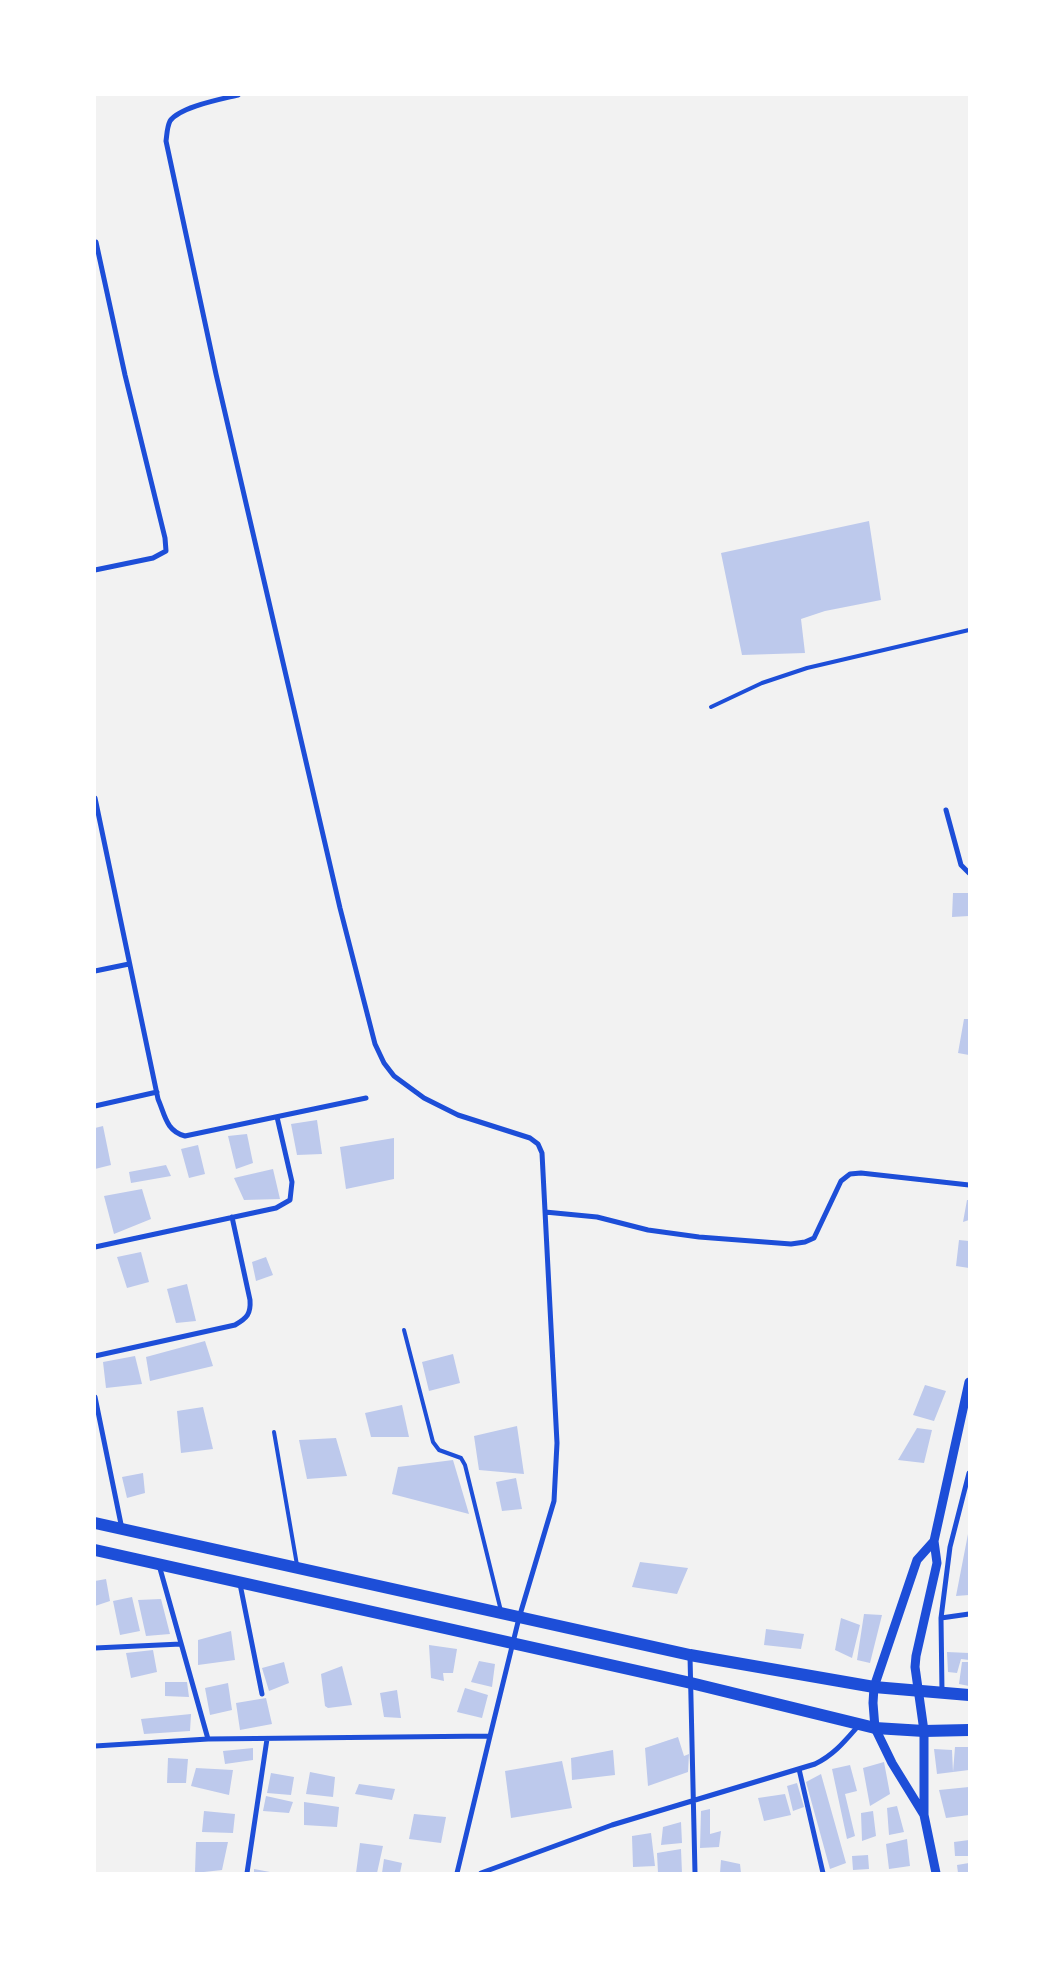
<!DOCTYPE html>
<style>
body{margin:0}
#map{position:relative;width:1064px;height:1968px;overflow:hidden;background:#f2f2f2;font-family:Spectral,serif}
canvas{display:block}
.frame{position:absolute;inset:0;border:96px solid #fff;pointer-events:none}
</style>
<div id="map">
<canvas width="1064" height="1968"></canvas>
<div class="frame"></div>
</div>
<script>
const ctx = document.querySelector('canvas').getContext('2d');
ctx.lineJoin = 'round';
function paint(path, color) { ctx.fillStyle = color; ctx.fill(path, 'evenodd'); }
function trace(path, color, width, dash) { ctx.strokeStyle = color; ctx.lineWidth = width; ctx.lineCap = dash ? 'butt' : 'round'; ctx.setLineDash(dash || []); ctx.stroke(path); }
const building = new Path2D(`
 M869 521 881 600 825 611 801 619 805 653 742 655 721 553Z
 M953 893H969V916L952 917Z
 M964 1019H969V1055L958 1053Z
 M317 1120 322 1154 297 1155 291 1124Z
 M103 1126 111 1165 95 1169V1128Z
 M247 1134 253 1163 236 1169 228 1136Z
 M394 1138V1179L346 1189 340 1147Z
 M198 1145 205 1174 189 1178 181 1149Z
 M166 1165 171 1176 131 1183 129 1172Z
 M273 1169 280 1199 244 1200 234 1178Z
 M142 1189 151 1219 114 1234 104 1196Z
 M967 1200H969V1220L963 1222Z
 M959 1240 969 1241V1268L956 1266Z
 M141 1252 149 1282 127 1288 117 1257Z
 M266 1257 273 1275 256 1281 252 1262Z
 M187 1284 196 1321 176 1323 167 1289Z
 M205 1341 213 1366 150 1381 146 1357Z
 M453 1354 460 1383 429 1391 422 1362Z
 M135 1356 142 1384 106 1388 103 1362Z
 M925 1385 946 1391 934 1421 913 1415Z
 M402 1405 409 1437H371L365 1413Z
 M203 1407 213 1449 181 1453 177 1411Z
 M517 1426 524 1474 479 1470 474 1436Z
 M917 1428 932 1430 924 1463 898 1460Z
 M336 1438 347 1476 307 1479 299 1440Z
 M453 1460 469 1514 392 1494 398 1467Z
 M143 1473 145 1493 127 1498 122 1477Z
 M516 1478 522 1509 502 1511 496 1482Z
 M968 1534 969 1595 956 1596Z
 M640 1562 688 1568 677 1594 632 1587Z
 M106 1579 110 1601 95 1606V1581Z
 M132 1597 140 1631 120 1635 113 1601Z
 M161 1599 170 1634 146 1636 138 1600Z
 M864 1614 882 1615 870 1663 857 1660Z
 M841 1618 860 1625 852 1658 835 1650Z
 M766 1629 804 1634 801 1649 764 1645Z
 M231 1631 235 1660 198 1665V1640Z
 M429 1645 457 1649 453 1673H443L444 1681 431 1678Z
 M153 1650 157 1672 131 1678 126 1653Z
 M947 1652 969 1653V1660L961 1659 957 1673 948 1672Z
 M479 1661 495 1664 492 1687 471 1682Z
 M284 1662 289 1683 269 1691 262 1668Z
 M962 1662H969V1686L959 1684Z
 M342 1666 352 1705 328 1708 325 1706 321 1674Z
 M165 1682H187L189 1697 165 1696Z
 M228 1683 232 1710 210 1715 205 1688Z
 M465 1688 488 1695 482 1718 457 1712Z
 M397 1690 401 1718 384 1717 380 1693Z
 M266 1698 272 1724 240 1730 236 1703Z
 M191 1714 190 1731 144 1734 141 1719Z
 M678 1737 684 1756 689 1754 688 1772 648 1786 645 1748Z
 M955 1747H969V1770L937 1774 934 1749 952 1750 953 1772Z
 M253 1748V1760L225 1764 223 1751Z
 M613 1750 615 1775 572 1780 571 1758Z
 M168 1758 188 1759 186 1783H167Z
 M562 1761 572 1808 511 1818 505 1771Z
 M884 1762 890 1794 870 1806 863 1768Z
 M850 1765 857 1791 845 1794 855 1836 847 1839 832 1769Z
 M196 1768 233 1770 229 1795 191 1786Z
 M310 1772 335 1777 333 1797 306 1794Z
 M271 1773 294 1777 291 1795 267 1793Z
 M821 1774 846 1863 830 1869 806 1782Z
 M797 1783 804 1807 793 1811 787 1786Z
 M359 1784 395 1789 392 1800 355 1794Z
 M969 1787V1815L946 1818 939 1790Z
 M785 1794 791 1815 764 1821 758 1798Z
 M266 1796 293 1802 289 1813 263 1811Z
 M304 1802 339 1807 337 1827 304 1825Z
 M897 1806 904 1832 889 1835 887 1808Z
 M710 1809V1834L721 1831 719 1847 700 1848 701 1811Z
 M204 1811 235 1814 233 1833 202 1832Z
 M873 1811 876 1836 862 1841 861 1813Z
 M414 1814 446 1817 441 1843 409 1839Z
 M681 1822 682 1843 661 1845 663 1827Z
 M651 1833 655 1866 633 1867 632 1836Z
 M907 1839 910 1866 889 1869 886 1844Z
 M969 1840V1856H955L954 1842Z
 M196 1842H228L222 1870 195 1873Z
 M360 1843 383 1846 377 1873H356Z
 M681 1849 682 1873H658L657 1853Z
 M868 1855 869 1869 853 1870 852 1856Z
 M384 1859 402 1863 400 1873H382Z
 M721 1860 740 1864 741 1873H720Z
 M969 1863V1873H958L957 1865Z
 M254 1869 270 1872V1873H254Z`);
const service = new Path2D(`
 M711 707 762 683 807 668 969 630
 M404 1330 433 1442 439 1450 461 1458 465 1465 501 1611
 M274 1432 297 1565`);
const minor = new Path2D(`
 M95 570 153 558 166 551 165 538 125 375 96 242
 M95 798 158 1099C165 1115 166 1131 185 1136L366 1098
 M946 810 961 865 969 873
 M95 971 129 964
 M95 1106 157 1092
 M545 1212 597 1217 648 1230 699 1237 791 1244 805 1242 814 1238 841 1181 850 1174 861 1173 969 1185
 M95 1247 276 1208 290 1200 292 1182 277 1117
 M95 1356 235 1325C247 1318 251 1314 250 1300L232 1217
 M95 1397 122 1529
 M159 1565 208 1739
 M240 1584 262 1694
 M941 1618 969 1614
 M95 1648 181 1644
 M690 1656 695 1873
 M942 1692 941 1618 950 1547 969 1473
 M95 1746 208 1739 490 1736 519 1618 554 1501 557 1443 542 1153 538 1144 530 1138 458 1115 424 1098 394 1076 384 1063 375 1044 340 908 216 374 166 141C167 134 167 127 170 121 179 107 222 99 238 95
 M799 1769 823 1873
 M247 1873 267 1739
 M457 1873 490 1736
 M481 1873 612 1825 815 1764C834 1755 845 1741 859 1725`);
const tertiary = new Path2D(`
 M934 1541 917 1560 874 1687 873 1703 875 1728 892 1763 924 1815 936 1873
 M924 1815V1731L915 1667 916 1656 937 1563 934 1541 969 1382`);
const primary = new Path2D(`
 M95 1523 690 1655 874 1687 969 1695
 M95 1550 691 1683 875 1728 924 1731 969 1730`);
paint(building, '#bdc9ec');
trace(service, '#1d4ed8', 4);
trace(minor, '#1d4ed8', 5);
trace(tertiary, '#1d4ed8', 9);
trace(primary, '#1d4ed8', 12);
</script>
